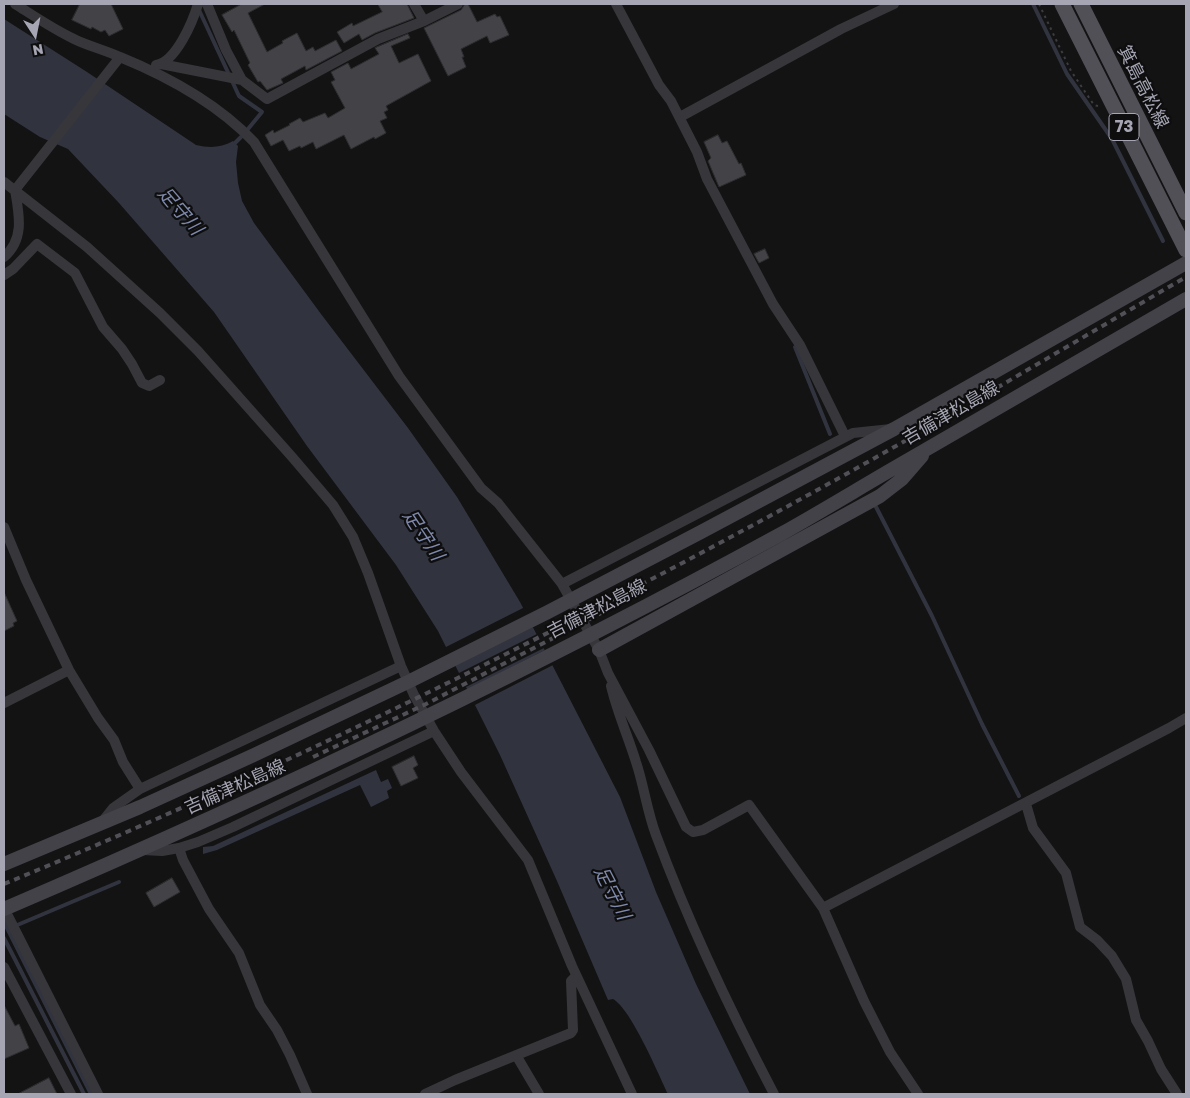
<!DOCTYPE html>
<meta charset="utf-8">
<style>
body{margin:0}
#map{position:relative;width:1190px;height:1098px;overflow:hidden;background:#131314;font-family:"Golos Text",sans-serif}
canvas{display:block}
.frame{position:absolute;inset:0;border:5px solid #a5a5b3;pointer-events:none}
.north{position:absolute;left:10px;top:10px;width:50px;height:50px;-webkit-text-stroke:4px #0e0e0f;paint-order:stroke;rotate:169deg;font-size:14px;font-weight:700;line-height:20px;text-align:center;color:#a5a5b3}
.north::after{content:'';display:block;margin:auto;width:18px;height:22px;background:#a5a5b3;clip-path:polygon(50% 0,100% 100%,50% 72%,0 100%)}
</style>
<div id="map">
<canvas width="1190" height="1098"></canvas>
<div class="frame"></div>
<div class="north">N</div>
</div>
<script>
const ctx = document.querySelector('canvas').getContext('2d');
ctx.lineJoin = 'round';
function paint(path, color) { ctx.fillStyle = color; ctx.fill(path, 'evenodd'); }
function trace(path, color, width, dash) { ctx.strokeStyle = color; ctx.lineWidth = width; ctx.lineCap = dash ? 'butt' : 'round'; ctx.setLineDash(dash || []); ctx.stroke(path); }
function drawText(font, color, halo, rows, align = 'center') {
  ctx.font = font + ' "Golos Text","Noto Sans JP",sans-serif'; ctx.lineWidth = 4.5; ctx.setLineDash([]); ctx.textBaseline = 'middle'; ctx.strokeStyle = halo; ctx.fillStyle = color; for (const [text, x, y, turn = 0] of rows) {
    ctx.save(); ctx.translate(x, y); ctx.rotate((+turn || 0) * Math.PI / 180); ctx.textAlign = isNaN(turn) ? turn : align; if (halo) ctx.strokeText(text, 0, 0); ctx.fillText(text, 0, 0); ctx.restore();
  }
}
const water = new Path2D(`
 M4 19 87 72 196 145C209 148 221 148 233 141L238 146 236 162 238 183 242 201 254 223 321 314 408 428 457 497 520 602 620 797 656 892 696 984 750 1094H668C658 1073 631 1009 613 999L608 1000 557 881 500 755 438 631 396 565 307 446 214 312 119 203 68 149 40 137 4 114Z
 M376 770 381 782 388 779 392 788 387 791 389 798 371 807 360 785 217 850 203 854V847L213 846Z`);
const pier = new Path2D(`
 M525 607 535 626 453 666 444 648Z
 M539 633 546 647 464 688 457 674Z
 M547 649 555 664 473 706 465 691Z`);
const stream = new Path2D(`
 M1033 4 1067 74 1112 139 1163 241
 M199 10 239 96 262 112 248 129
 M232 146 241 137
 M795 347 830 434
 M874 503 932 616 982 724 1019 796
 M4 922 91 1094
 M15 926 119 882
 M4 938 84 1094`);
const building = new Path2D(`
 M80 4H111L123 29 109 36 105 30 101 32 92 27 91 29 72 20Z
 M242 4H265L248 13 267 52 283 43 282 41 297 33 306 51 313 47 315 51 336 40 342 51 306 70 305 66 281 79 283 83 267 90 260 81 258 82 248 65 250 63 234 30 232 32 222 15Z
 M378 4H407L414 18 375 33 362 40 359 34 344 43 337 32 352 23 353 26 382 12Z
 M465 4H468L477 22 495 14 497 17 500 16 509 35 490 43 487 36 461 49 464 57H462L466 67 448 76 424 28 461 10Z
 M408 34 410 38 391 46 399 63 418 54 431 81 386 106 388 110 384 112 387 118 380 121 386 133 375 139 374 137 351 149 344 135 316 149 313 142 301 148 300 146 289 151 283 140 271 146 265 135 273 130 274 133 290 125 289 124 300 118 303 122 325 113 328 118 345 108 331 82 335 80 331 72 348 63 351 69 379 54 375 48Z
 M718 135 722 143 727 141 739 164 741 163 746 175 719 187 708 161 711 158 704 142Z
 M765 249 769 258 759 263 754 254Z
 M4 592 17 621 13 623 14 626 4 631Z
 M414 756 418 765 413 768 418 778 401 786 392 767Z
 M172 878 180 892 154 907 146 893Z
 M4 1005 15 1026 19 1024 29 1048 4 1059Z
 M49 1078 57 1094H18Z`);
const path = new Path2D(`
 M1039 4 1071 71 1094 105 1098 106`);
const minor = new Path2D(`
 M15 4C34 16 53 29 74 39 88 46 105 50 120 57 169 77 217 103 254 142L399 376 481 488 498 503 562 584 599 650 608 673 649 750 686 827 693 832 703 830 749 805 823 908 864 1001 890 1052 918 1094
 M207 4 226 50 242 80
 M414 4 424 21
 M616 4 659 85 671 101 697 152 707 179 773 304 800 345 845 436
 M161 64 242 80 267 99 378 39 424 21 458 4
 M156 65C176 62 193 21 198 4
 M680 117 841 29 894 4
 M4 182 87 247 160 313 198 351 293 458 333 505 353 537 368 573 401 666 414 695 434 731 461 772 528 860 572 966 632 1094
 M4 257C25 239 19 214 15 190L120 57
 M4 275 13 269 37 244 75 273 103 327 122 349 132 364 142 383 149 386 160 380
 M4 527 26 580 69 670 4 703
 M562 584 853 433 891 429
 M69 670 98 718 114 740 123 762 140 789
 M611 686C617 712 628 736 636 762 644 786 647 811 656 835 689 924 730 1010 774 1094
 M1026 804 1033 828 1066 873 1080 927 1097 940 1112 956 1126 979 1136 1020 1148 1041 1161 1069 1177 1094
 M101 823 113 808 140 789 401 666
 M179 848 183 860 209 909 239 953 260 1005 277 1030 290 1055 307 1094
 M143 850 162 851 179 848 198 842 233 827 434 731
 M4 908 98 1094
 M823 908 1169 728 1186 718
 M4 967 71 1094
 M516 1055 539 1094
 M425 1094 455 1080 571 1033 573 1030 571 981 576 976`);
const secondary = new Path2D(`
 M599 650 880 496 902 479 922 456
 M4 864 140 807 254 755 412 680 548 612 701 532 894 429 1186 263
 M4 909C268 796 529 672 781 534 824 510 866 484 908 460 1001 406 1094 353 1186 299`);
const primary = new Path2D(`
 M1062 4 1186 250
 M1081 4 1186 213`);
const rail = new Path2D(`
 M313 757 426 704 611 608
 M4 884C290 766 568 628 839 478 956 413 1071 344 1186 277`);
const shields = [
 [1124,127,30]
];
const shieldNames = [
 ["73",1124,127]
];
const streetNames = [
 ["箕島高松線",1143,87,63],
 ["吉備津松島線",951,413,-30],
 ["吉備津松島線",597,609,-27],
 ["吉備津松島線",235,787,-24]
];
const waterNames = [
 ["足守川",180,211,49],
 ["足守川",423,535,56],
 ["足守川",612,893,63]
];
paint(water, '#31343f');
paint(pier, '#131314');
trace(stream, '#31343f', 4);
paint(building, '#424247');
trace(building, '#2e2d30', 1);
trace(path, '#3c3c41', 2, [2.5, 4]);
trace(minor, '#37363b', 10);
trace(secondary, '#434248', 14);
trace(primary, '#515057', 15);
trace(rail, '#515057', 4, [6, 5]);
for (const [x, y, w] of shields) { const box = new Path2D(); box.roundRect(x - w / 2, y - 13.5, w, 27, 4); ctx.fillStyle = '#0e0e0f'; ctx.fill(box); trace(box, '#a5a5b3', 1); }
drawText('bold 16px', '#a5a5b3', null, shieldNames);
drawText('18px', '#a5a5b3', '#0e0e0f', streetNames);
drawText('italic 19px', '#7f89ab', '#0e0e0f', waterNames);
</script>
